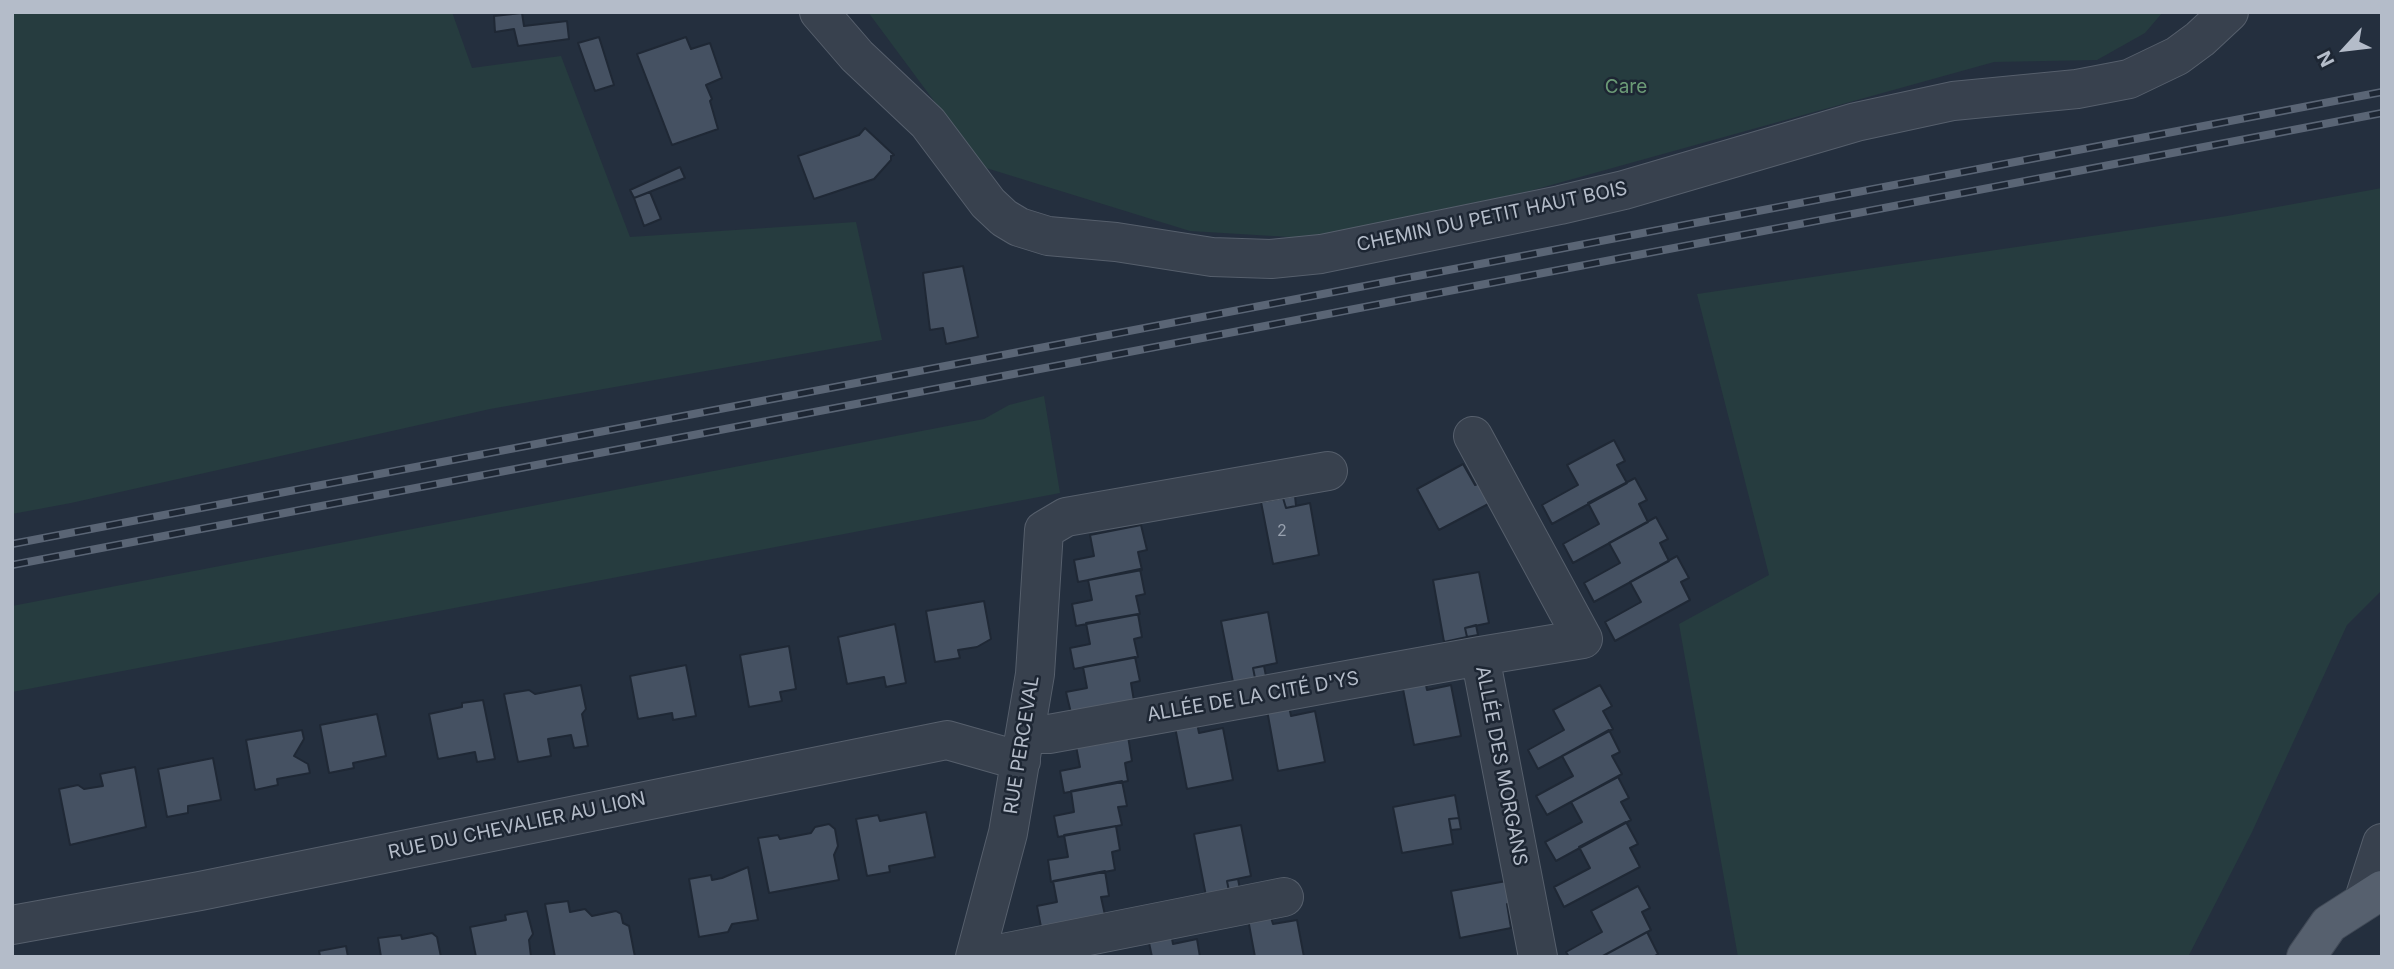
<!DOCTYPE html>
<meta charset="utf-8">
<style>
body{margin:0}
#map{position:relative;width:2394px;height:969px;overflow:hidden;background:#242f3e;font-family:Inter,sans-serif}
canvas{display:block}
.frame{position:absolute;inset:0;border:14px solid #b4bcc9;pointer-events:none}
.north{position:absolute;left:2310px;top:14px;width:70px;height:70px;-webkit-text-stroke:5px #1d2633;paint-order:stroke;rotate:243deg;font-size:19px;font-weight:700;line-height:28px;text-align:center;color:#b4bcc9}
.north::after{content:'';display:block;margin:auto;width:24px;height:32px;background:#b4bcc9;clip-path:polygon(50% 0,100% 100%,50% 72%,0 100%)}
</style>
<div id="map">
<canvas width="2394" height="969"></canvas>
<div class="frame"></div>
<div class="north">N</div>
</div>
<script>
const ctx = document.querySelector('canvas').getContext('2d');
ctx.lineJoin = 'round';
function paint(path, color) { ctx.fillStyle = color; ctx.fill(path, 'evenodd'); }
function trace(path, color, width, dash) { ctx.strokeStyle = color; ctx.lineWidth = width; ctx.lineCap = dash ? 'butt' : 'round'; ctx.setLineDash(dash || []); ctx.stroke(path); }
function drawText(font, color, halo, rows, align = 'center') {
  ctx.font = font + ' Inter,sans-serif'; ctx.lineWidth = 5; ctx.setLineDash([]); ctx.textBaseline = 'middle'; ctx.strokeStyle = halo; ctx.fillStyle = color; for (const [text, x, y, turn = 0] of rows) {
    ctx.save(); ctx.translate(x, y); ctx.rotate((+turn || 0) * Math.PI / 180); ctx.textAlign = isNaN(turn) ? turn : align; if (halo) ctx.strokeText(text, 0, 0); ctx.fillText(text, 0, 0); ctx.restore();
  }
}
const green = new Path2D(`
 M12 12H452L472 68 561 56 630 237 856 222 882 340 490 409 71 503 12 514Z
 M868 12H2163L2145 33 2097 60 1994 62 1526 192 1306 238 1190 231 983 167Z
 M2382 188V590L2347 625 2252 832 2188 957H1738L1679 624 1769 575 1697 294 2227 216Z
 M1044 396 1060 493 12 692V606L984 419 1009 405Z`);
const building = new Path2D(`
 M522 13 524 26 567 21 569 39 518 46 514 29 495 32 494 16Z
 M599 37 614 85 595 91 578 43Z
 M686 37 691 49 710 43 722 78 706 85 712 99 710 101 718 129 672 145 637 54Z
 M865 128 894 155 891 156V160L874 179 814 199 798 156 859 135Z
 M680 167 685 178 634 198 630 190Z
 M650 192 661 219 644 226 634 198Z
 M963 266 978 337 946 344 943 328 930 330 923 273Z
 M1614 440 1625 461 1617 465 1627 483 1552 524 1542 505 1578 485 1567 465Z
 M1463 464 1475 485 1484 481 1494 501 1439 530 1417 489Z
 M1635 478 1647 500 1639 504 1648 522 1573 563 1563 544 1599 524 1588 503Z
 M1295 496 1296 506 1286 508 1283 498Z
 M1283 498 1286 508 1310 503 1319 555 1273 564 1261 502Z
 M1656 517 1668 539 1660 543 1669 561 1594 602 1584 583 1620 563 1609 543Z
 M1141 525 1147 550 1138 552 1142 570 1078 582 1074 560 1094 556 1090 535Z
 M1677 556 1689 578 1681 582 1690 600 1615 641 1605 622 1641 602 1630 582Z
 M1140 569 1145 594 1136 596 1140 614 1076 626 1072 604 1092 600 1088 580Z
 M1479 572 1489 623 1465 628 1467 637 1444 642 1433 580Z
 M984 601 991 639 977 647 958 650 960 658 935 662 926 611Z
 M1268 612 1277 663 1253 668 1255 678 1233 682 1221 621Z
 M1138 614 1142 637 1134 639 1138 657 1074 669 1070 648 1090 644 1086 623Z
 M895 624 906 683 886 687 884 677 847 684 838 637Z
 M1476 625 1478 635 1467 637 1465 628Z
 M789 646 796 689 780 692 782 701 749 707 740 655Z
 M1135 657 1140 681 1131 683 1134 701 1071 713 1066 692 1087 688 1083 667Z
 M686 665 696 716 673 720 672 713 638 719 630 676Z
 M1264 666 1266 676 1255 678 1253 668Z
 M1425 680 1427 690 1451 685 1461 736 1414 745 1402 684Z
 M581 685 586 709 582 714 588 746 574 748 571 735 548 739 551 756 518 762 504 694 529 690 535 694Z
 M1600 685 1612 706 1603 711 1613 729 1538 769 1528 750 1564 730 1553 710Z
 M483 700 495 759 477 762 475 752 438 759 429 714 462 707V703Z
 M1289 706 1291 716 1315 711 1325 762 1278 771 1267 710Z
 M377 714 386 756 353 763 354 768 329 773 320 725Z
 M1197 723 1199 733 1223 728 1233 780 1187 789 1175 727Z
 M302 730 304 739 294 756 308 764 310 773 277 779 278 785 255 790 246 740Z
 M1609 730 1620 752 1612 756 1622 774 1547 815 1536 796 1573 776 1562 756Z
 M1128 736 1132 761 1125 763 1128 781 1064 793 1060 771 1080 767 1076 746Z
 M213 758 221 800 188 806V813L167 817 158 769Z
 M135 767 146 827 70 845 59 789 78 785 84 789 103 786 100 774Z
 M1618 777 1629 798 1621 802 1631 820 1556 861 1545 842 1582 822 1571 802Z
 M1122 781 1127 806 1118 807 1122 825 1058 837 1054 816 1074 812 1071 791Z
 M1455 795 1459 818 1449 819 1453 844 1402 853 1393 807Z
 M926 812 935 857 889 866 890 872 867 876 856 819 878 815 880 821Z
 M1459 818 1461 829 1451 830 1449 819Z
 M1626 822 1638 844 1630 848 1640 867 1564 907 1554 887 1590 868 1579 847Z
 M829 824 835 829 838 846 834 855 839 880 769 893 758 838 778 835 780 839 811 833 815 827Z
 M1241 825 1251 876 1227 881 1229 891 1206 896 1194 834Z
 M1116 826 1120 850 1112 852 1115 870 1051 882 1048 860 1068 857 1064 835Z
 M748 867 758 920 732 924 728 932 699 937 689 879 711 875 712 880 722 878Z
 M1105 871 1109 896 1101 897 1105 915 1041 927 1037 906 1057 902 1053 881Z
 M1238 879 1240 889 1229 891 1227 881Z
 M1512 880 1516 902 1507 904 1511 928 1460 938 1451 891Z
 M1638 886 1650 908 1642 912 1651 930 1601 957H1569L1566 952 1602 932 1591 911Z
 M568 901 570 912 585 909 592 916 616 911 621 914 623 923 629 926 635 957H555L545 904Z
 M527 911 533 934 529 940 531 957H476L470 927 506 920 505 915Z
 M1270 914 1273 924 1297 920 1304 957H1255L1248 919Z
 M1647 932 1658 954 1653 957H1601Z
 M432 933 437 937 441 957H381L378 938 401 935 402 939Z
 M1171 933 1173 944 1197 939 1200 957H1152L1148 938Z
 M346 946 348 957H314L320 956 319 951Z`);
const minor = new Path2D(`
 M819 12 857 56 928 123 988 203 1004 218 1019 227 1048 236 1116 242 1212 257 1271 259 1321 254 1560 205 1624 190 1856 122 1953 101 2077 89 2129 79 2177 56 2200 39 2229 12
 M1473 436 1583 639 1480 656 1538 957
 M1025 734H1049L1480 656
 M2364 899 2382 843
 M12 925 200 891 947 740 1021 761
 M975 957 1008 833 1035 674 1044 530 1066 517 1328 471
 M983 957 1284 897`);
const major = new Path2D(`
 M2306 957 2329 924 2382 890`);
const rail = new Path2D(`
 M12 544 2382 92
 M12 565 2382 113`);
const numberNames = [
 ["2",1282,531]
];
const parkNames = [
 ["Care",1626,87]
];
const streetNames = [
 ["CHEMIN DU PETIT HAUT BOIS",1492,217,-12],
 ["ALLÉE DE LA CITÉ D'YS",1253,697,-10],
 ["RUE PERCEVAL",1022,745,-81],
 ["ALLÉE DES MORGANS",1501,766,79],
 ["RUE DU CHEVALIER AU LION",517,826,-12]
];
paint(green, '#263c3f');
paint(building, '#455162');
trace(building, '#1f2835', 2);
trace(minor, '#565f6c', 40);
trace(major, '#414a57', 40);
trace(minor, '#38414e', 38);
trace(major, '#56606e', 38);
trace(rail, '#5a6575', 8);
trace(rail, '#1d2633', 5, [16]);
drawText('16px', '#98a1af', null, numberNames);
drawText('19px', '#6b9a76', '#1d2633', parkNames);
drawText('19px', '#b4bcc9', '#1d2633', streetNames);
</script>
